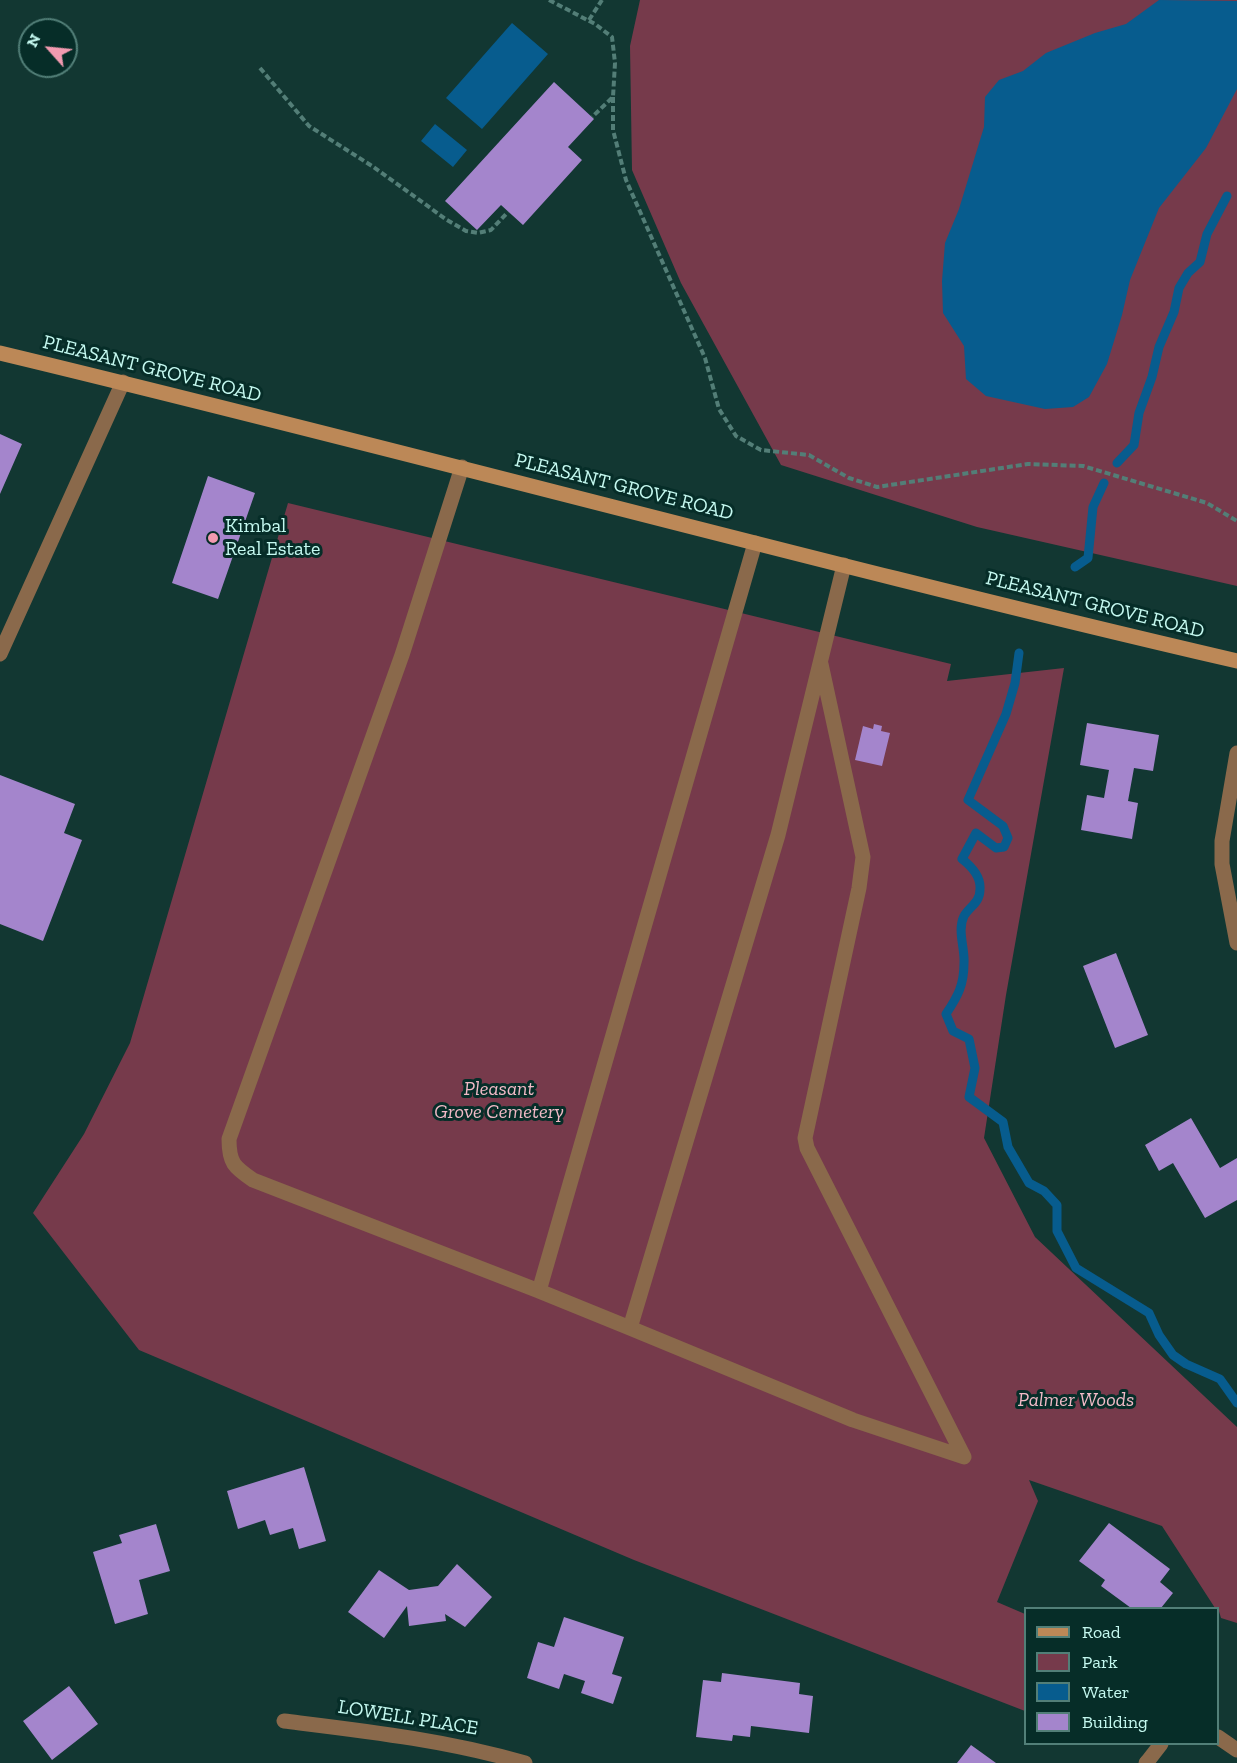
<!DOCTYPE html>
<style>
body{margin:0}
#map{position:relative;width:1237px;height:1763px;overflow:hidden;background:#123732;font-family:"Zilla Slab",serif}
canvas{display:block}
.legend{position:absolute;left:1024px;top:1607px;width:195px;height:138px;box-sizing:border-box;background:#062d28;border:2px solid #527f78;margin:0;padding:8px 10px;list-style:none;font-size:18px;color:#c5f9f0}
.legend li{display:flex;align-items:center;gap:12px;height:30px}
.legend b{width:30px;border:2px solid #527f78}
.north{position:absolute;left:18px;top:18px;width:60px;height:60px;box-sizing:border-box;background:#062d28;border:2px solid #527f78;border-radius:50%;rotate:297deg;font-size:16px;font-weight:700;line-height:24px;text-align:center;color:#c5f9f0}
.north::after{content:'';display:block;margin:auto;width:21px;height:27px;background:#f29ab0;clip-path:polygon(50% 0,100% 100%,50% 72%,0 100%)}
</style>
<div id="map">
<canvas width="1237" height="1763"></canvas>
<ul class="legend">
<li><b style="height:8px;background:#bc8857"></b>Road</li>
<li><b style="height:16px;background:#763a4b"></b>Park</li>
<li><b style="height:16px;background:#075c8e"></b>Water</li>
<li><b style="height:16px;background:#a485cc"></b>Building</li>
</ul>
<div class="north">N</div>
</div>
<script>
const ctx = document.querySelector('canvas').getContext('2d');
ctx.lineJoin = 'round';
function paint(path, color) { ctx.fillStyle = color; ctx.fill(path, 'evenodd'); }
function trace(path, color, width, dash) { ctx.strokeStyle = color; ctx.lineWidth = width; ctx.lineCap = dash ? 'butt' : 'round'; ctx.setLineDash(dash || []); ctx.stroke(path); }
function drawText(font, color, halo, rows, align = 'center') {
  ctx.font = font + ' "Zilla Slab",serif'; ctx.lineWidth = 6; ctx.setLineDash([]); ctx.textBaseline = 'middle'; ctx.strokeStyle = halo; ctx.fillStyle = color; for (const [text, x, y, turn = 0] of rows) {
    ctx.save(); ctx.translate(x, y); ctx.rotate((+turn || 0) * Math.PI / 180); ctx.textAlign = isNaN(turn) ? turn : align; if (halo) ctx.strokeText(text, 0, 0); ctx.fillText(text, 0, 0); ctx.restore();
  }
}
const green = new Path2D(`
 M640 0H1237V586L977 527 781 465 681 283 632 170 630 46Z
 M288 503 951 664 947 681 1064 668 1006 995 984 1138 1035 1237 1237 1427V1623L1221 1618 1218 1608H1215L1162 1526 1029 1480 1038 1501 997 1602 1025 1614V1711L634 1560 139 1350 33 1213 84 1134 130 1043Z`);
const water = new Path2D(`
 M1159 0 1237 1V89L1206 148 1159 208 1130 280 1122 315 1107 364 1089 397 1073 407 1045 409 986 396 966 379 964 346 943 313 942 281 945 243 959 209 984 127 985 97 999 80 1023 71 1046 53 1095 33 1126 24Z
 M512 23 548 54 482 129 446 98Z
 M435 124 467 150 453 167 421 141Z`);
const stream = new Path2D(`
 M1117 463 1134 445 1139 413 1152 377 1159 347 1174 312 1179 288 1188 273 1200 262 1207 234 1227 196
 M1075 567 1088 558 1093 507 1104 483
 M1019 653 1015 683 1006 714 968 800 1003 826 1008 838 1004 847 996 848 976 833 962 859C971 866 981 876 980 889 980 903 970 906 964 916 957 930 965 948 964 963 964 985 958 996 946 1014L953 1031 969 1039 975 1068 969 1097 1003 1122 1008 1147 1029 1183 1044 1191 1057 1205V1231L1076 1268 1149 1313 1159 1335 1173 1355 1186 1364 1220 1379 1237 1403`);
const building = new Path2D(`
 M554 82 594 119 568 147 582 160 523 225 501 205 477 230 445 201Z
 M0 434 22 444 0 494Z
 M208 476 255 493 218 599 172 583Z
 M1087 723 1159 735 1153 771 1134 768 1128 801 1138 803 1132 839 1081 830 1087 795 1104 798 1109 770 1080 765Z
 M874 724 882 726 881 731 890 733 882 766 855 760 863 726 873 729Z
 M0 775 75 804 64 833 82 840 43 941 0 924Z
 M1116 953 1148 1035 1115 1048 1083 966Z
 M1191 1118 1220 1168 1237 1158V1200L1205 1218 1173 1163 1159 1171 1145 1145Z
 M304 1467 326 1541 299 1549 293 1528 270 1535 265 1520 238 1529 227 1491Z
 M1109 1523 1170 1569 1160 1582 1173 1593 1161 1608H1131L1101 1586 1105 1580 1079 1561Z
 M156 1524 170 1571 139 1580 148 1614 115 1624 93 1552 122 1543 119 1535Z
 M457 1564 492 1597 465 1627 445 1614 446 1621 409 1626 407 1606 384 1638 348 1612 379 1570 409 1590 438 1586Z
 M564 1617 624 1637 612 1674 622 1677 613 1704 581 1693 585 1681 564 1674 559 1689 527 1678 538 1642 554 1647Z
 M722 1673 800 1683 799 1694 813 1696 809 1733 751 1726 750 1737 733 1735 732 1741 696 1737 703 1680 721 1682Z
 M69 1686 98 1724 52 1760 23 1721Z
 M971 1745 996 1763H957Z`);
const path = new Path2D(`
 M549 0 595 24 612 37 615 63 613 97 592 117
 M589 20 602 0
 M260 68 309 126 372 166 447 220 466 231 478 233 491 230 508 212
 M613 97V130L626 180 705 358 719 409 736 436 761 450 809 455 849 478 877 487 1028 464 1083 466 1207 503 1237 521`);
const lane = new Path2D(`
 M462 467 402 655 229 1139C229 1163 234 1167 253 1180L539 1291 755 543
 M0 654 123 382
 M539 1291 630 1328 778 835 844 565
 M630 1328 853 1420 964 1457 807 1148 805 1138 859 888 863 857 821 664
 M1218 1737 1237 1750
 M1147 1762 1161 1744`);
const street = new Path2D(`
 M1237 753 1222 841V864L1237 943
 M284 1721C365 1731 446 1740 525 1763
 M1146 1763 1147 1762`);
const secondary = new Path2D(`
 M0 353C413 452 823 565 1237 661`);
const markers = [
 [213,538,6,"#f29ab0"]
];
const streetNames = [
 ["PLEASANT GROVE ROAD",152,369,14],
 ["PLEASANT GROVE ROAD",624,487,14],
 ["PLEASANT GROVE ROAD",1095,605,14],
 ["LOWELL PLACE",408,1718,9]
];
const poiNames = [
 ["Kimbal",225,526],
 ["Real Estate",225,549]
];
const parkNames = [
 ["Pleasant",499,1089],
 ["Grove Cemetery",499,1112],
 ["Palmer Woods",1076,1400]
];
paint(green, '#763a4b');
paint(water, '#075c8e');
trace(stream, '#075c8e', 9);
paint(building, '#a485cc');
trace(path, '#537e77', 4, [6, 3]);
trace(lane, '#8a694b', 15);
trace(street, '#8a694b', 15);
trace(secondary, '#bc8857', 15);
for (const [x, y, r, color] of markers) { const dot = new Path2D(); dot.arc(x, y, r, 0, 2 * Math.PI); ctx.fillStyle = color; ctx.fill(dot); trace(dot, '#062d28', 2); }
drawText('20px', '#c5f9f0', '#062d28', streetNames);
drawText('20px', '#c5f9f0', '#062d28', poiNames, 'left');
drawText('italic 20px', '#f2bac7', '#062d28', parkNames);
</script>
